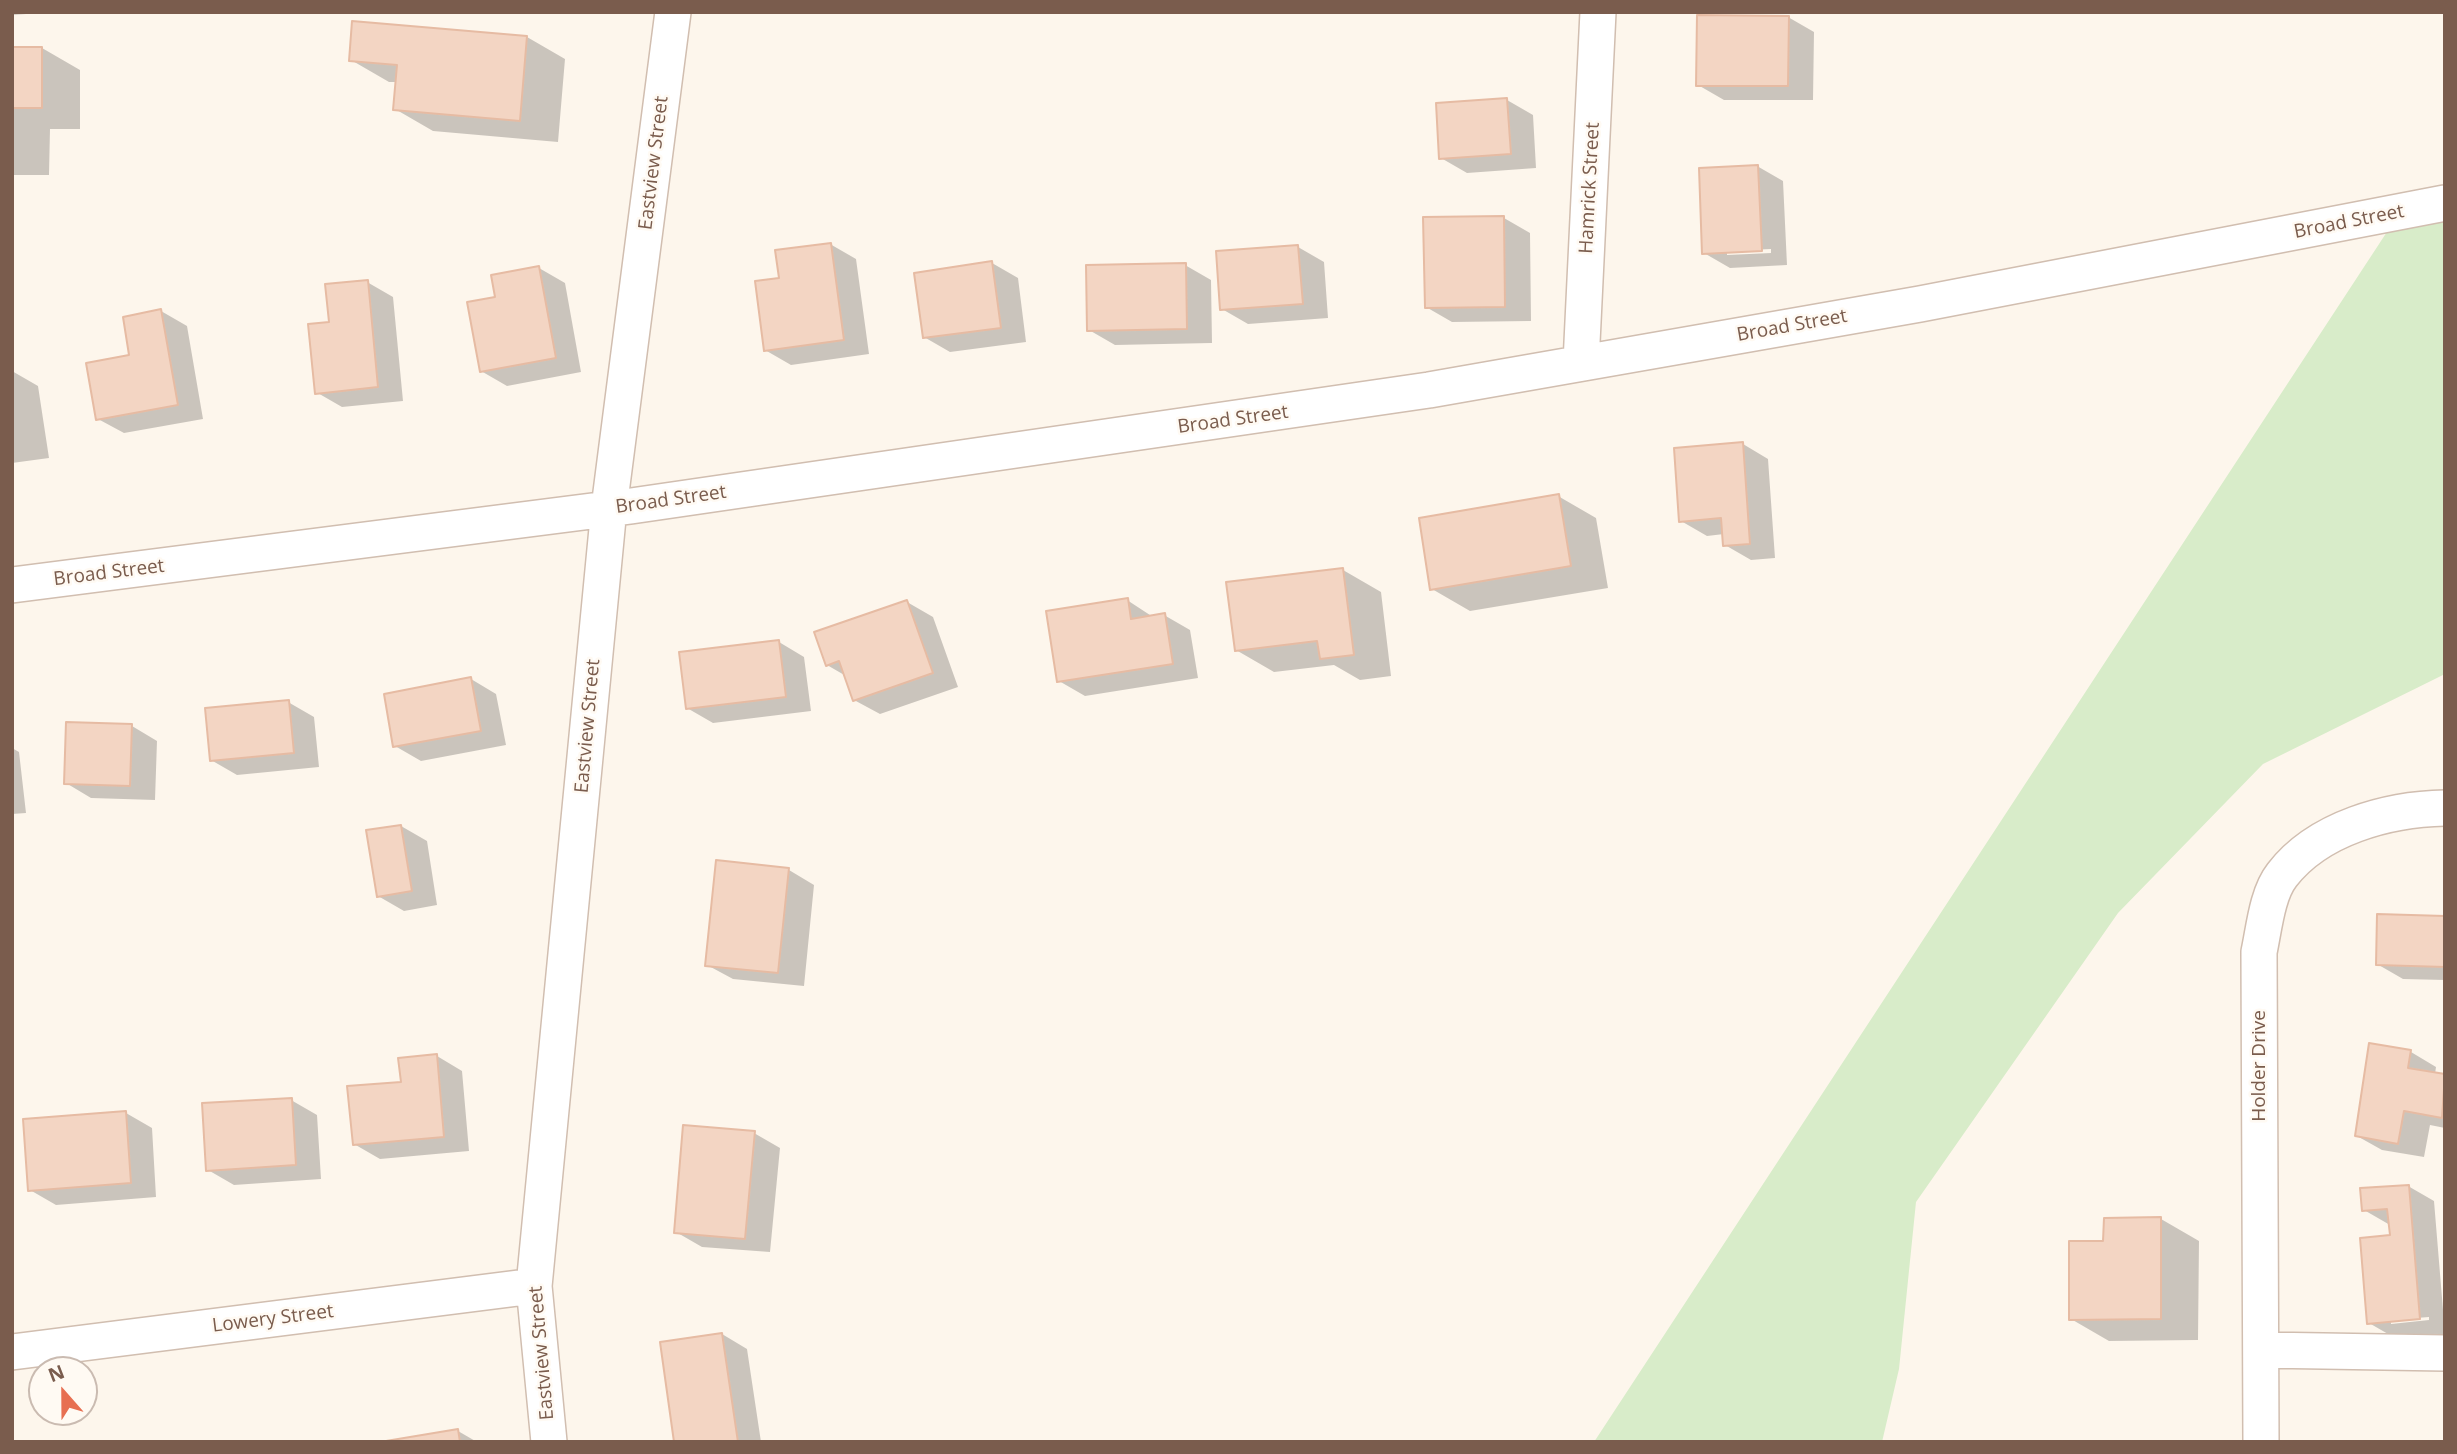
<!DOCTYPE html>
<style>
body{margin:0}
#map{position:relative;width:2457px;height:1454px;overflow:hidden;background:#fdf6ec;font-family:"Open Sans",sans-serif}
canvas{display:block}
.frame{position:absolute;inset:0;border:14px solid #7a5c4d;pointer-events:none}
.north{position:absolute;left:28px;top:1356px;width:70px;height:70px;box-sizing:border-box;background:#fffaf3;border:2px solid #cabbb1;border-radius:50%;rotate:339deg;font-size:19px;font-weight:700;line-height:28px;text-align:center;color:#7a5c4d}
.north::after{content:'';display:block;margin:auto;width:24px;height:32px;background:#e76f51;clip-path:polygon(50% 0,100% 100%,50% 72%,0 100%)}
</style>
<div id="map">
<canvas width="2457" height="1454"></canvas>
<div class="frame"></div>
<div class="north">N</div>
</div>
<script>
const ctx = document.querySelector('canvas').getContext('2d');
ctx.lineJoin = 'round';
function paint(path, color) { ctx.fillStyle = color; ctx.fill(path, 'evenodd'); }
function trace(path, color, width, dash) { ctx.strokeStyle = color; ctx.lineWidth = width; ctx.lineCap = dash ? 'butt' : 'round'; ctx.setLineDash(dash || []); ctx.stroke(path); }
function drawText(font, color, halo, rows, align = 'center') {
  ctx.font = font + ' "Open Sans",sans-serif'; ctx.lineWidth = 5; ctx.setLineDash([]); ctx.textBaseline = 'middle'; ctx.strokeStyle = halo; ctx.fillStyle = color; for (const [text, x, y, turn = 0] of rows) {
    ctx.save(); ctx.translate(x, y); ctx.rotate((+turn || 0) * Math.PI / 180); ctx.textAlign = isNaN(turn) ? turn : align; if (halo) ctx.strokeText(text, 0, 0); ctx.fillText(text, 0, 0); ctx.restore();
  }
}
const green = new Path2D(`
 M2400 212 2445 217V674L2263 764 2118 913 1916 1202 1899 1369 1882 1442H1594Z`);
const shadow = new Path2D(`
 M12 12H55L12 15Z
 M1788 17 1814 32 1813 100H1724L1698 85Z
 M527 37 565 59 558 142 433 131 395 109 397 82H389L351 60Z
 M12 48H42L80 70V129H50L49 175H12Z
 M1507 100 1533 115 1536 168 1467 173 1441 158Z
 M1757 166 1783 181 1787 265 1730 268 1704 253ZM1771 249V253L1727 255V251Z
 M1504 218 1530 233 1531 321 1452 322 1426 307Z
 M830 244 856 259 869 354 791 365 765 350 781 279Z
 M1298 247 1324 262 1328 318 1248 324 1222 309Z
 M992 263 1018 278 1026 342 950 352 924 337Z
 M1185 265 1211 280 1212 343 1115 345 1089 330Z
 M539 268 565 283 581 372 507 386 481 371 497 299Z
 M367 282 393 297 403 401 342 407 316 392 330 324Z
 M161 311 187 326 203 419 124 433 98 419 131 357Z
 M12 371 38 386 49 458 12 463Z
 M1743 444 1768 459 1775 558 1751 560 1725 545 1724 534 1707 536 1681 521Z
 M1558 496 1596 518 1608 588 1470 611 1432 589Z
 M1343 570 1381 592 1391 676 1360 680 1334 665 1274 672 1236 650Z
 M1127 600 1153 617 1164 615 1190 630 1198 678 1085 696 1059 681Z
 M907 602 933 617 958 687 880 714 854 700 846 676 827 665Z
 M779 642 804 657 811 711 713 723 687 708Z
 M471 679 496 694 506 745 421 761 395 746Z
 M288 702 314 717 319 767 237 775 211 760Z
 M132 726 157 741 155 800 91 798 66 783Z
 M12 748 19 752 26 813 12 814Z
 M401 826 427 841 437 905 404 911 378 896Z
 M789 870 814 885 804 986 733 979 707 965Z
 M2445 917V980L2403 979 2377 964Z
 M2370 1045 2411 1052 2436 1067 2435 1074 2445 1076V1128L2430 1125 2424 1157 2382 1150 2357 1136Z
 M437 1056 462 1071 469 1151 380 1159 354 1144 403 1083Z
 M291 1100 317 1115 321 1179 234 1185 208 1170Z
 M126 1113 152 1128 156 1197 56 1205 30 1190Z
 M754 1133 780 1148 770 1252 702 1247 676 1232Z
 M2408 1186 2434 1201 2445 1334 2395 1338 2369 1323 2391 1237 2390 1225 2364 1210ZM2429 1317V1320L2391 1324V1320Z
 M2161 1219 2199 1241 2198 1340 2109 1341 2071 1319 2105 1243Z
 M722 1334 747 1349 761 1442H676Z
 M458 1431 477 1442H391Z`);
const building = new Path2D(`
 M1697 15 1789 16 1788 86H1696Z
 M352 21 527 36 520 121 393 110 397 65 349 61Z
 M12 47H42V108H12Z
 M1507 98 1511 154 1439 159 1436 103Z
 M1758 165 1762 251 1702 254 1699 168Z
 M1504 216 1505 307 1425 308 1423 217Z
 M831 243 844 340 764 351 755 281 779 278 775 250Z
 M1298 245 1303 304 1220 310 1216 251Z
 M992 261 1001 328 923 338 914 273Z
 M1186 263 1187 329 1087 331 1086 265Z
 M539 266 556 358 480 372 467 302 495 297 491 275Z
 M368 280 378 387 315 394 308 324 329 322 325 284Z
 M161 309 178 405 96 420 86 363 129 355 123 317Z
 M1743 442 1750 544 1723 546 1721 518 1679 522 1674 448Z
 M1559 494 1571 566 1430 590 1419 518Z
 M1343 568 1354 655 1320 659 1317 641 1235 651 1226 582Z
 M1128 598 1131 619 1165 613 1173 664 1057 682 1046 611Z
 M907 600 933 673 853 701 839 661 826 666 814 632Z
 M779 640 786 697 686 709 679 652Z
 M471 677 481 731 393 747 384 694Z
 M289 700 294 753 210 761 205 708Z
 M66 722 132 724 130 786 64 784Z
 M401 825 412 891 377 897 366 830Z
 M716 860 789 868 778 973 705 966Z
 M2377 914 2445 916V967L2376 965Z
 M2369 1043 2411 1050 2408 1068 2445 1074 2442 1118 2404 1111 2398 1144 2355 1136Z
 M437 1054 444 1137 353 1145 347 1086 401 1082 398 1058Z
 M292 1098 296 1165 206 1171 202 1103Z
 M126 1111 131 1183 28 1191 23 1119Z
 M683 1125 755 1131 745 1239 674 1233Z
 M2409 1185 2420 1319 2367 1324 2360 1238 2390 1235 2387 1209 2362 1211 2360 1188Z
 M2161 1217V1319L2069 1320V1241H2103L2104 1218Z
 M722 1333 738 1442H674L660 1342Z
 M458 1429 460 1442H380Z`);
const minor = new Path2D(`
 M1581 363 1598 12
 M12 585 631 506 1429 390 1920 304 2445 203
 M2262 1350 2445 1353
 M12 1352 534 1286
 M549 1442 534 1286 609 508 673 12
 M2261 1442 2259 952C2264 929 2267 894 2282 875 2318 828 2388 809 2445 808`);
const streetNames = [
 ["Eastview Street",654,163,-83],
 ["Hamrick Street",1590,188,-87],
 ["Broad Street",2349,222,-11],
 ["Broad Street",1792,326,-10],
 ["Broad Street",1233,420,-8],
 ["Broad Street",671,500,-8],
 ["Broad Street",109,573,-7],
 ["Eastview Street",588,726,-85],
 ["Holder Drive",2260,1066,-90],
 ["Lowery Street",273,1319,-7],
 ["Eastview Street",542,1353,-95]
];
paint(green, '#d8ecc9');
paint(shadow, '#0003');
paint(building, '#f3d5c3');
trace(building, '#e6bba3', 2);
trace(minor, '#d1beb0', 38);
trace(minor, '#fff', 35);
drawText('19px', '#7a5c4d', '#fffaf3', streetNames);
</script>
